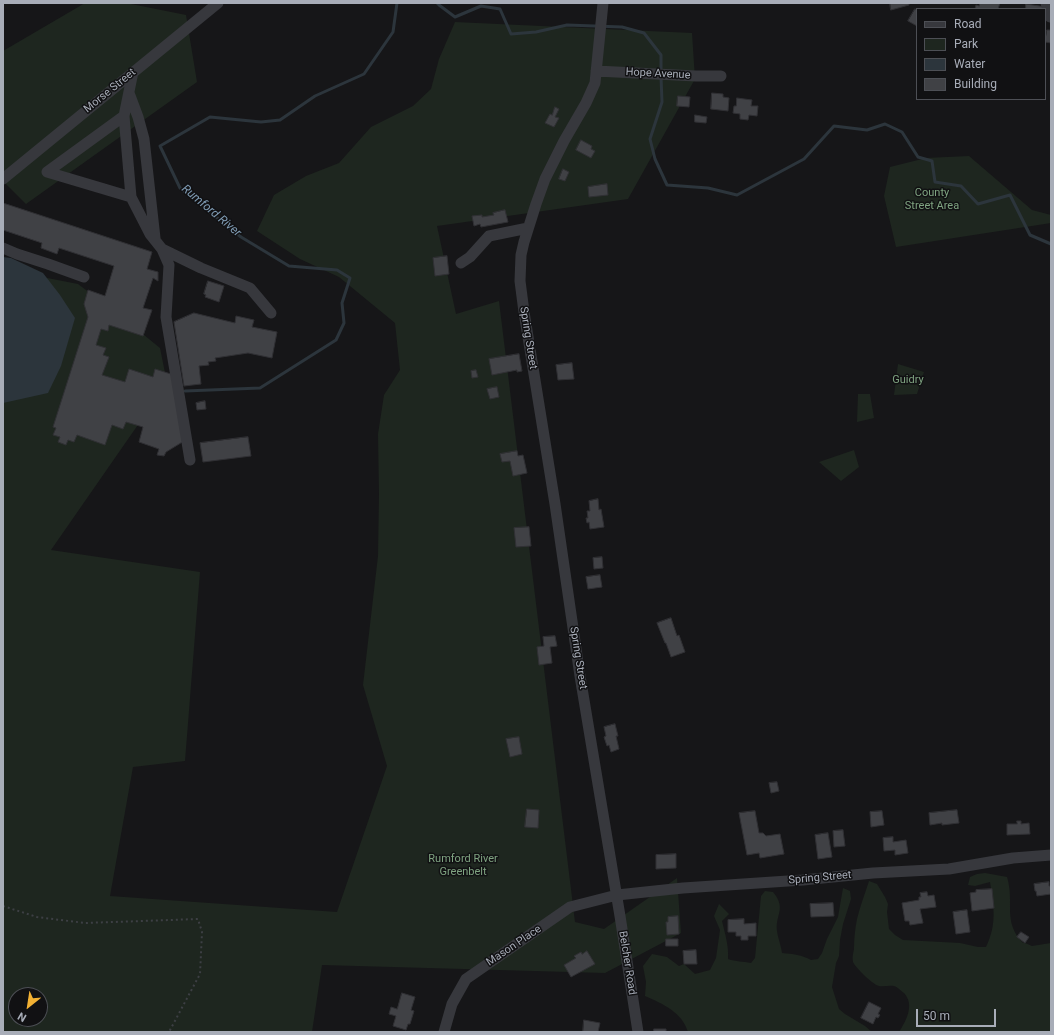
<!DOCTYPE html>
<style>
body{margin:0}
#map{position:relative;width:1054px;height:1035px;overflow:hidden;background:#161618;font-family:Roboto,sans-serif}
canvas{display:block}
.frame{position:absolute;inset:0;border:4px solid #a8adb8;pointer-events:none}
.legend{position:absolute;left:916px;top:8px;width:130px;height:92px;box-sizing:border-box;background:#111113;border:1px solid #4d4f55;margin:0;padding:5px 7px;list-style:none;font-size:12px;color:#a8adb8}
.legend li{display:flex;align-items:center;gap:8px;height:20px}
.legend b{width:20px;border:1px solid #4d4f55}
.north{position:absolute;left:8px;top:987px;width:40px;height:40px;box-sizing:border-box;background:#111113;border:1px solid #4d4f55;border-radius:50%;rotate:210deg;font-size:11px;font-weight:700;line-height:16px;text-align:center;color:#a8adb8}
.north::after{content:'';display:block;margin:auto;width:14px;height:18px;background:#f2b134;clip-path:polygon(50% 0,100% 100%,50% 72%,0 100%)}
.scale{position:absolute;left:916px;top:1009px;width:80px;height:18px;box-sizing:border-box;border:2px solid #a8adb8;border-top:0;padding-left:5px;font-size:12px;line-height:14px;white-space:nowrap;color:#a8adb8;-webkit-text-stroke:3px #111113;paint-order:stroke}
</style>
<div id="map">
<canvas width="1054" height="1035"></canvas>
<div class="frame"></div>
<ul class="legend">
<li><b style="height:5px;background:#37383d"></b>Road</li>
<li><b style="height:11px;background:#1e261f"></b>Park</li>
<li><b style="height:11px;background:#2c353c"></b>Water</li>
<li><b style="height:11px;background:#404145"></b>Building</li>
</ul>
<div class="north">N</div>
<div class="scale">50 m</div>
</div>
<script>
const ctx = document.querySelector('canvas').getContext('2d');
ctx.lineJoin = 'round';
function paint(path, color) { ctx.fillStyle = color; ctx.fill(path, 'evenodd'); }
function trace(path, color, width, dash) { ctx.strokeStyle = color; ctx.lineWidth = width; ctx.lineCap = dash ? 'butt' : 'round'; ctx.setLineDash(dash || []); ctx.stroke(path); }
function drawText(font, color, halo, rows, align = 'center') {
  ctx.font = font + ' Roboto,sans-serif'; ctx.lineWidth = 3; ctx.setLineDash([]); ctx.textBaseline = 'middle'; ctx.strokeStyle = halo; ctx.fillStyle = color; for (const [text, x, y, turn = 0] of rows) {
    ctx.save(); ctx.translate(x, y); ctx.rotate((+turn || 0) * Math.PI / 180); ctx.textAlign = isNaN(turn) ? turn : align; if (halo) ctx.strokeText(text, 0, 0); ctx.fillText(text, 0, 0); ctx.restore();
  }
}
const green = new Path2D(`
 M85 3H126L186 15 197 82 26 204 3 181V51Z
 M455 22 692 33 695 79 628 199 437 226 456 314 499 301 575 922 604 929 677 878 681 933 605 973 322 965 312 1032H3V270L27 274 78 284 122 317 160 348 167 383 51 550 200 572 185 761 133 767 110 896 337 912 387 766 363 685 378 556 379 494 378 434 384 395 400 370 395 323 339 277 300 259 257 231 274 195 306 176 339 163 371 127 413 106 431 89 439 59ZM16 995H40V1019H16Z
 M969 156 1032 210 1051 215V223L896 247 884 196 890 167 926 158Z
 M898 364 924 372 917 394 894 395Z
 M858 394H870L874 418 857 422Z
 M854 450 859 467 841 481 819 462Z
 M985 873 1007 877C1015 903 1002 921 1023 943H1025L1032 946 1051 943V1032H899C906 1021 915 1005 904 993 901 991 898 987 894 986 889 985 884 987 879 986 873 985 855 967 853 962 852 957 853 954 854 949 854 939 855 929 857 919 860 906 865 894 869 881L877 884 885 897 888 904 887 912 889 929 895 935 903 940 960 943 978 947H986C997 924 994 907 990 882L975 886 968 885 970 877 977 874Z
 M843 888 850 891 851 899 843 924 840 940 839 956 836 963 832 987 839 1009 845 1014 865 1026 872 1032H688C682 1012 663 1004 645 996L646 982 643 966 652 954 667 957 679 966 684 964 695 974 710 970 716 958 720 930 714 916 719 904 729 914 722 921C725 934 729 946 728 959 736 962 743 961 751 963L755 958 761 896 765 891 773 892C787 909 775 914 777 931 778 939 781 945 782 953 793 954 802 955 811 960L818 959 822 953 827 939 838 917Z`);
const water = new Path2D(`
 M3 257 11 258 43 273 60 295 75 318 61 366 48 393 3 403Z`);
const stream = new Path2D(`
 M437 3 439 5 455 17 481 6 500 9 511 34 536 32 567 25 622 27 644 33 661 55V71
 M661 77 662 102 650 139 655 159 667 185 708 188 737 195 804 159 834 126 867 130 885 124 902 132 918 157 932 161 935 182 961 186 978 204 1010 195 1030 235 1051 244
 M185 391 260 388 336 340 344 323 342 303 350 278 337 270 289 266 241 237 180 188 160 146 210 117 261 122 280 120 315 96 364 74 393 32 397 3`);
const building = new Path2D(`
 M890 3H909V5L891 10Z
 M980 3H1000L998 9H975L976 5 979 6Z
 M1026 4 1046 7 1045 9H1026Z
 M915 9 917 10V26L908 21Z
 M1047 30H1051V43L1045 42Z
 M712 93 723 94V97L729 98 728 111 711 109Z
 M678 96 690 97 689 107 677 106Z
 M737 98 752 100 751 106H758L757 116 749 115 748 120 740 119V114L733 113 734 106H736Z
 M555 107 559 109 555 117 559 118 554 127 545 123 550 114 552 115Z
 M695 115 707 117 706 123 695 122Z
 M581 140 592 146 591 149 595 151 591 158 576 150Z
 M563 169 569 172 565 181 559 179Z
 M607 184 608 195 589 197 588 187Z
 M3 203 152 252 147 269 158 272V281L153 278 143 308 152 310 143 336 109 325 108 331 101 329 96 345 106 348 103 355 109 357 102 375 125 382 129 369 153 377 155 369 174 375 184 441 166 452 164 456 157 455 159 449 139 442 143 427 126 422 123 429 112 425 105 445 77 435 74 442 68 440 66 445 58 442 60 437 53 435 56 428 53 427 88 317 84 304 88 290 105 296 114 266 59 248 57 254 41 248 42 243 3 230Z
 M505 210 508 222 481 227 480 224 474 226 472 216 482 215V217L494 215 493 213Z
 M447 256 449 274 435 276 433 258Z
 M208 281 224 286 219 302 205 297 206 295 204 294Z
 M194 313 235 323 236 316 254 320 252 327 277 332 272 358 248 353 215 358 216 361 208 362 209 365 199 366 201 384 184 386 174 322Z
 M519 354 522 371 517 372V370L492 375 489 359Z
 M572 363 574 379 558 380 556 365Z
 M476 370 478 377 472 378 471 371Z
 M497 387 499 397 490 399 487 389Z
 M205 401 206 409 197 410 196 403Z
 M248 437 251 456 203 462 200 443Z
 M517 451 518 456 523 455 527 473 513 476 510 461 502 462 500 454Z
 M598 499 599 510 601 509 604 527 590 529 589 522 587 523 586 518H588L587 511H590L589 501Z
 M529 527 531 546 516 547 514 528Z
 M602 557 603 568 594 569 593 558Z
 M600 575 602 587 588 589 586 577Z
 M671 618 677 636 679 635 685 652 671 657 666 643H665L657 623Z
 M555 636 557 646 550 647 552 663 539 665 537 647 544 646 543 637Z
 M615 724 618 736H616L619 749 611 752 609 745 607 746 604 737 606 736 604 727Z
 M519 737 522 754 510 757 506 739Z
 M777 782 779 791 771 793 769 783Z
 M527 809 539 810 538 828 525 827Z
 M957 810 959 823 942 825V823L930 825 929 813Z
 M755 811 759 833H763L766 836 780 834 784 854 760 858 759 853 747 855 739 813Z
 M882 811 884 825 871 827 870 812Z
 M1017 821H1021V824L1029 823 1030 834 1007 835V824H1017Z
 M843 830 845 846 834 847 833 831Z
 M828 833 832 857 818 859 815 835Z
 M893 837V842L906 840 908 853 895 855V850L884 851 883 838Z
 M676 854V868L656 869V855Z
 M1049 882V886H1051V897V894L1037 896 1036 891H1035L1034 884Z
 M992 889 994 908 972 911 970 893 976 892V890Z
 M927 892 928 896 934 895 936 907 920 909 923 923 910 925 909 921H905L902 903 919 900V897H921L920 893Z
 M833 903 834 916 811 917 810 904Z
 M967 910 970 932 956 934 953 912Z
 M678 916 679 934 667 935 666 922H668V917Z
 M744 919V924L756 923V936H748V940H741V936H736V932H728V920Z
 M1021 932 1029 937 1025 943 1017 937Z
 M666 939H678V946H666Z
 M696 950 697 964H684L683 951Z
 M587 951 595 964 571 977 564 965 576 958 574 956 581 952 582 954Z
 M402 993 415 997 411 1010 414 1011 410 1024H408L406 1030 393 1026 396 1016 389 1014 391 1007 397 1009Z
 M869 1002 881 1008 878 1014 880 1015 878 1018 876 1017 873 1024 861 1018Z
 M584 1020 600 1023 598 1032H583Z
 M654 1029H666V1032H654Z`);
const path = new Path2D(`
 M3 906 37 917 85 923 198 919 202 932 200 974 169 1032`);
const minor = new Path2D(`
 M603 3 595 83 586 103 564 141 545 179 536 204 524 242 521 255 520 281 524 312 555 504 580 676 620 916 638 1032
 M1046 3 1050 17
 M596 71 696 76H721
 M129 93 138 117 144 139 155 238
 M124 116 131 197 150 234 162 249 169 265 166 317 190 460
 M3 179 218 3
 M131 197 47 172 124 116 133 72
 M3 248 17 254 48 264 84 277
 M162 249 201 268 250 288 271 313
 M461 263 470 257 489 236 528 228
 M444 1032 452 1004 466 979 570 907 617 895 683 888 803 880 873 873 949 869 1013 858 1051 855`);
const streetNames = [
 ["Hope Avenue",658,74,3],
 ["Morse Street",110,91,-39],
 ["Spring Street",528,338,81],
 ["Spring Street",578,658,81],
 ["Spring Street",820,878,-5],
 ["Mason Place",514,946,-34],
 ["Belcher Road",627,963,81]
];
const parkNames = [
 ["County",932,193],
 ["Street Area",932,206],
 ["Guidry",908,380],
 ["Rumford River",463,859],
 ["Greenbelt",463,872]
];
const waterNames = [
 ["Rumford River",211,211,40]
];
paint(green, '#1e261f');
paint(water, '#2c353c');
trace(stream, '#2c353c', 3);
paint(building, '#404145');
trace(building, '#303034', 1);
trace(path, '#3d3f44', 2, [2, 3]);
trace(minor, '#37383d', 11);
drawText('11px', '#a8adb8', '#111113', streetNames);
drawText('11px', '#7fa381', '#111113', parkNames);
drawText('italic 12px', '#7f9bb3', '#111113', waterNames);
</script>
